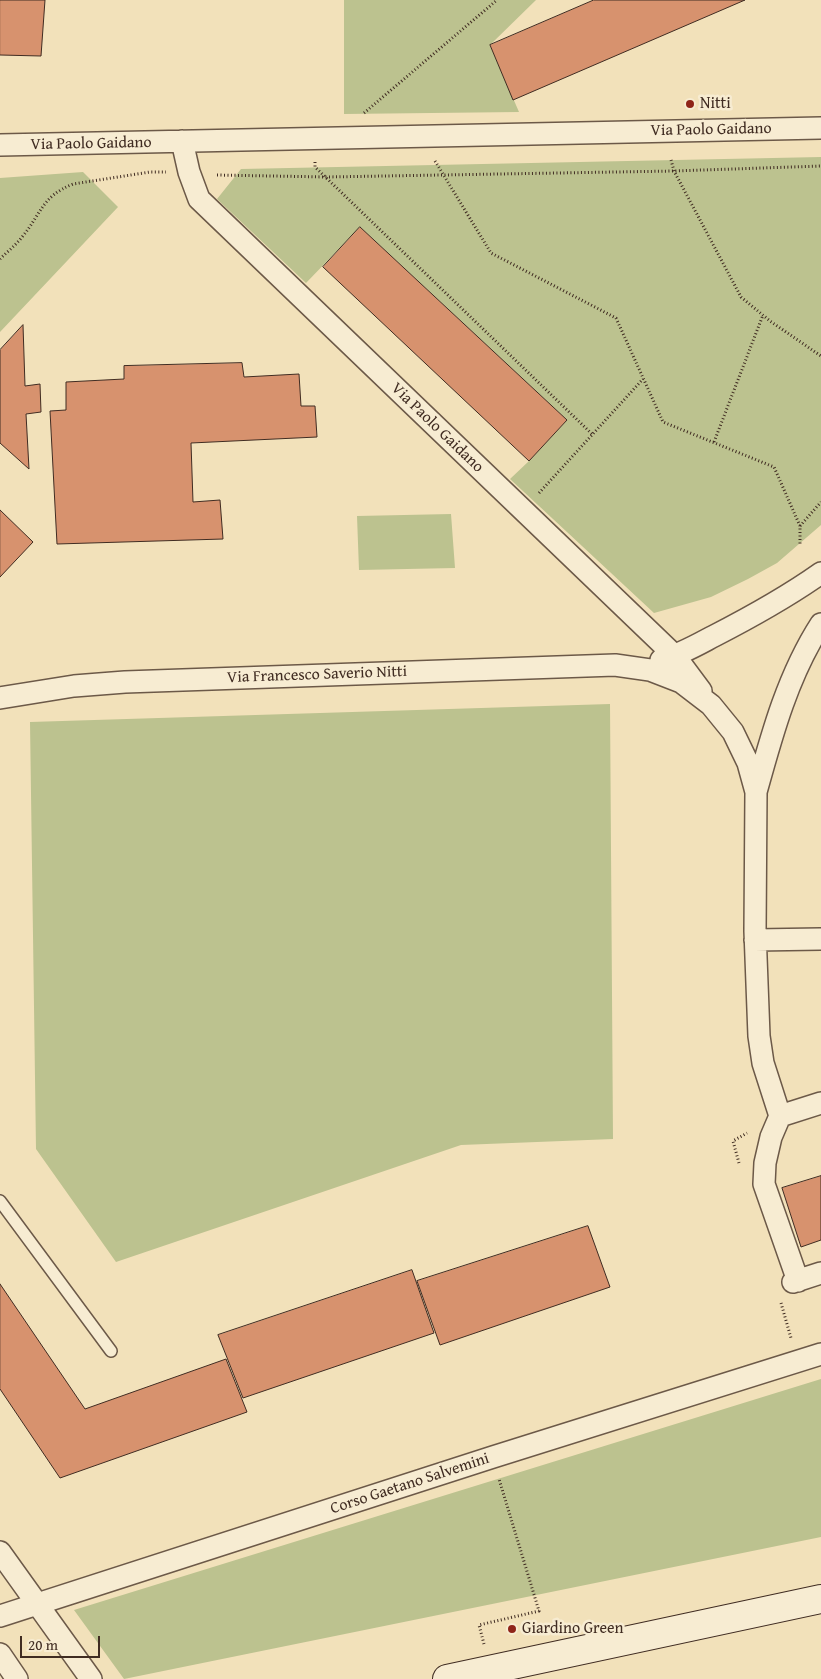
<!DOCTYPE html>
<style>
body{margin:0}
#map{position:relative;width:821px;height:1679px;overflow:hidden;background:#f2e1ba;font-family:"Gentium Book Plus",serif}
canvas{display:block}
.scale{position:absolute;left:20px;top:1636px;width:80px;height:22px;box-sizing:border-box;border:2px solid #402c22;border-top:0;padding-left:6px;font-size:15px;line-height:18px;white-space:nowrap;color:#402c22;-webkit-text-stroke:4px #f7ecd2;paint-order:stroke}
</style>
<div id="map">
<canvas width="821" height="1679"></canvas>
<div class="scale">20 m</div>
</div>
<script>
const ctx = document.querySelector('canvas').getContext('2d');
ctx.lineJoin = 'round';
function paint(path, color) { ctx.fillStyle = color; ctx.fill(path, 'evenodd'); }
function trace(path, color, width, dash) { ctx.strokeStyle = color; ctx.lineWidth = width; ctx.lineCap = dash ? 'butt' : 'round'; ctx.setLineDash(dash || []); ctx.stroke(path); }
function drawText(font, color, halo, rows, align = 'center') {
  ctx.font = font + ' "Gentium Book Plus",serif'; ctx.lineWidth = 5; ctx.setLineDash([]); ctx.textBaseline = 'middle'; ctx.strokeStyle = halo; ctx.fillStyle = color; for (const [text, x, y, turn = 0] of rows) {
    ctx.save(); ctx.translate(x, y); ctx.rotate((+turn || 0) * Math.PI / 180); ctx.textAlign = isNaN(turn) ? turn : align; if (halo) ctx.strokeText(text, 0, 0); ctx.fillText(text, 0, 0); ctx.restore();
  }
}
const green = new Path2D(`
 M344 0H536L490 45 519 112 344 114Z
 M821 157V525L777 563 748 579 711 597 654 613 510 479 529 461 567 420 360 227 306 283 217 199 241 169Z
 M83 172 118 207 0 332V178Z
 M451 514 455 568 359 570 357 516Z
 M610 704 613 1139 461 1145 116 1262 36 1149 30 722Z
 M821 1379V1537L124 1679 74 1610Z`);
const building = new Path2D(`
 M0 0H45L41 56 0 55Z
 M594 0H745L513 100 490 45Z
 M360 227 567 420 529 461 323 267Z
 M23 325 25 386 40 384 41 412 26 414 29 469 0 443V350Z
 M242 363 244 377 299 374 301 406H315L317 437 191 443 193 502 220 500 223 539 57 544 50 411 66 410V382L124 379V366Z
 M0 510 33 542 0 577Z
 M821 1176V1240L801 1247 782 1188Z
 M588 1226 610 1287 440 1345 417 1281Z
 M412 1270 434 1333 243 1398 218 1335Z
 M0 1284 85 1409 226 1359 247 1412 60 1478 0 1389Z`);
const path = new Path2D(`
 M364 113 497 0
 M671 160 674 171 741 297 770 321 821 356
 M435 161 491 253 616 318 663 422 774 467 800 526V545
 M315 162V167L592 434
 M217 175 326 177 674 171 821 166
 M0 259C7 252 16 245 22 237 42 213 41 197 73 184L150 172H166
 M714 442 763 315
 M539 493 643 379
 M800 526 821 502
 M739 1163 733 1141 747 1133
 M781 1303 791 1338
 M484 1644 479 1625 539 1611 499 1479`);
const lane = new Path2D(`
 M0 1201 111 1351`);
const street = new Path2D(`
 M182 141 189 172 199 199 675 656 701 691
 M0 145 821 128
 M661 660C680 655 697 645 714 636 751 617 787 597 821 573
 M0 698 74 686 125 682 615 665 650 670 681 682 711 705 733 732 748 763 756 792 755 931 759 1036 763 1063 780 1116 821 1103
 M756 792C772 734 788 675 821 624
 M755 940 821 939
 M780 1116 771 1137 765 1163 764 1184 798 1281
 M793 1282 821 1273
 M0 1552 91 1679
 M0 1616 493 1457 821 1354
 M0 1654 17 1679`);
const secondary = new Path2D(`
 M447 1679 821 1599`);
const markers = [
 [690,104,5,"#8f2418"],
 [512,1629,5,"#8f2418"]
];
const poiNames = [
 ["Nitti",700,104],
 ["Giardino Green",522,1629]
];
const streetNames = [
 ["Via Paolo Gaidano",711,130,-1],
 ["Via Paolo Gaidano",91,144,-1],
 ["Via Paolo Gaidano",437,428,44],
 ["Via Francesco Saverio Nitti",317,675,-2],
 ["Corso Gaetano Salvemini",410,1484,-18]
];
paint(green, '#bcc28f');
paint(building, '#d7926e');
trace(building, '#402c22', 1);
trace(lane, '#6c5948', 14);
trace(street, '#6c5948', 24);
trace(secondary, '#402c22', 30);
trace(path, '#402c22', 3, [1, 2.5]);
trace(lane, '#f7ecd2', 11);
trace(street, '#f7ecd2', 21);
trace(secondary, '#f7ecd2', 28);
for (const [x, y, r, color] of markers) { const dot = new Path2D(); dot.arc(x, y, r, 0, 2 * Math.PI); ctx.fillStyle = color; ctx.fill(dot); trace(dot, '#f7ecd2', 2); }
drawText('16px', '#402c22', '#f7ecd2', poiNames, 'left');
drawText('16px', '#402c22', '#f7ecd2', streetNames);
</script>
